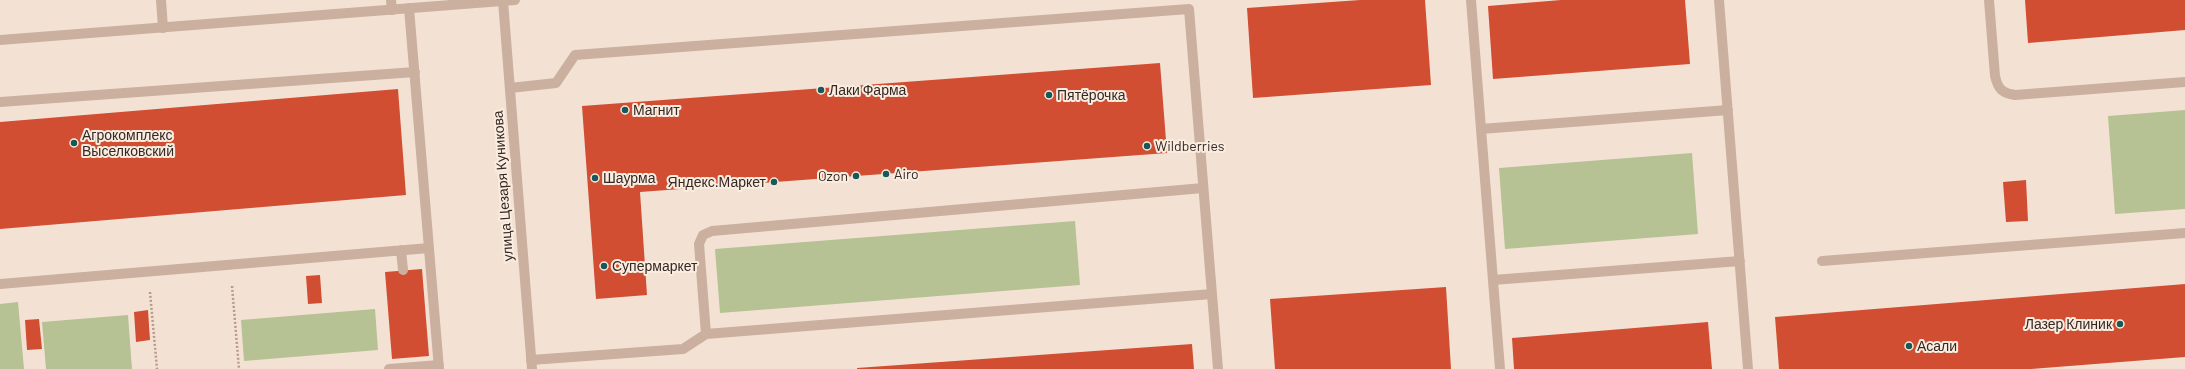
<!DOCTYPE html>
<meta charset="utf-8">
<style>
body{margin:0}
canvas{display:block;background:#f3e2d4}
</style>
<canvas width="2185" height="369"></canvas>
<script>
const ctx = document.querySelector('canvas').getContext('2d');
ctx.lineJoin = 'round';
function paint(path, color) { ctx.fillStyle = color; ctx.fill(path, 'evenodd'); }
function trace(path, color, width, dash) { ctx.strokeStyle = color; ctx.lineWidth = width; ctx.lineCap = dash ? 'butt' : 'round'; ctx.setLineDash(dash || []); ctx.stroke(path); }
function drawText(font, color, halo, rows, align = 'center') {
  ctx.font = font + ' Barlow,sans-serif'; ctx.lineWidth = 4; ctx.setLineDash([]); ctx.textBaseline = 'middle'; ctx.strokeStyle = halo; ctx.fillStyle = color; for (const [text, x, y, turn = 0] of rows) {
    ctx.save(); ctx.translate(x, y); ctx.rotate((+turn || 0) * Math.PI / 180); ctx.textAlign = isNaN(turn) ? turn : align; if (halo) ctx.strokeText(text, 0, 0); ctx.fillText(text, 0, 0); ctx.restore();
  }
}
const green = new Path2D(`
 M2185 110V209L2115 214 2108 116Z
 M1692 153 1698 234 1505 249 1499 168Z
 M1075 221 1080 285 720 313 715 249Z
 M18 302 24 369H0V304Z
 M375 309 378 350 244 361 241 320Z
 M128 315 132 369H46L42 322Z`);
const building = new Path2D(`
 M1360 0H1425L1431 85 1253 98 1247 8Z
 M1561 0H1685L1690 64 1493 79 1488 6Z
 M2025 0H2185V30L2028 43Z
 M1160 63 1167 153 640 192 647 295 596 299 582 106Z
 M398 89 406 195 0 229V122Z
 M2026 180 2028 221 2006 222 2003 182Z
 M422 269 429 356 392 359 385 272Z
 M320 275 322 303 308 304 306 276Z
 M2185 284V357L2031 369H1779L1775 317Z
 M1446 287 1451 369H1275L1270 299Z
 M148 310 150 340 136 342 134 312Z
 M39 319 42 349 27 350 25 320Z
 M1708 322 1712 369H1514L1512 338Z
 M1192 344 1194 369H857V368Z`);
const path = new Path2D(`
 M232 286 239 369
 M150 292 157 369`);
const service = new Path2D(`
 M161 0 163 28
 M391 0 392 10
 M1471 0 1481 129 1728 110
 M1719 0 1748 369
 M1989 0 1995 76C1998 89 2002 93 2015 95L2185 82
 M409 8 439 369
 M510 88 556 83 575 55 1189 9 1218 369
 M0 102 415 72
 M1481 129 1500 369
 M401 250 403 270
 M1822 261 2185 233
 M1493 280 1740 261
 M0 284 429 248
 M706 334 699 244 703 235 712 231 1203 188
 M531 360 683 349 706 334 1212 294
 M389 369 439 365`);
const minor = new Path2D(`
 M503 1 532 369
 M0 40 515 0`);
const markers = [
 [821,90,4,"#165958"],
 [1049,95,4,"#165958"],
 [625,110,4,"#165958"],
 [74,143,4,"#165958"],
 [1147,146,4,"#165958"],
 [886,174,4,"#165958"],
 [856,176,4,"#165958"],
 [595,178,4,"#165958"],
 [774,182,4,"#165958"],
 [604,266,4,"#165958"],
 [2120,324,4,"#165958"],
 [1909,346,4,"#165958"]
];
const poiNames = [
 ["Лаки Фарма",829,90],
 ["Пятёрочка",1057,95],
 ["Магнит",633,110],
 ["Агрокомплекс",82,135],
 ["Выселковский",82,151],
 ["Wildberries",1155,146],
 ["Airo",894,174],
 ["Ozon",848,176,"right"],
 ["Шаурма",603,178],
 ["Яндекс.Маркет",766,182,"right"],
 ["Супермаркет",612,266],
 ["Лазер Клиник",2112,324,"right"],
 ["Асали",1917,346]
];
const streetNames = [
 ["улица Цезаря Куникова",503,186,-94]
];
paint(green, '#b6c293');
paint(building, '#d24e33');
trace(path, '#b79a8a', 2.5, [2, 2]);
trace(service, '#cbb09f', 10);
trace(minor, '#cbb09f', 10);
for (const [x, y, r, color] of markers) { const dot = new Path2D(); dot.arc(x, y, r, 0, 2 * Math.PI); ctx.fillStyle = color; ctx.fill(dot); trace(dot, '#faede0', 1.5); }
drawText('14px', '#342824', '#faede0', poiNames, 'left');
drawText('14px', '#342824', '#faede0', streetNames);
</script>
